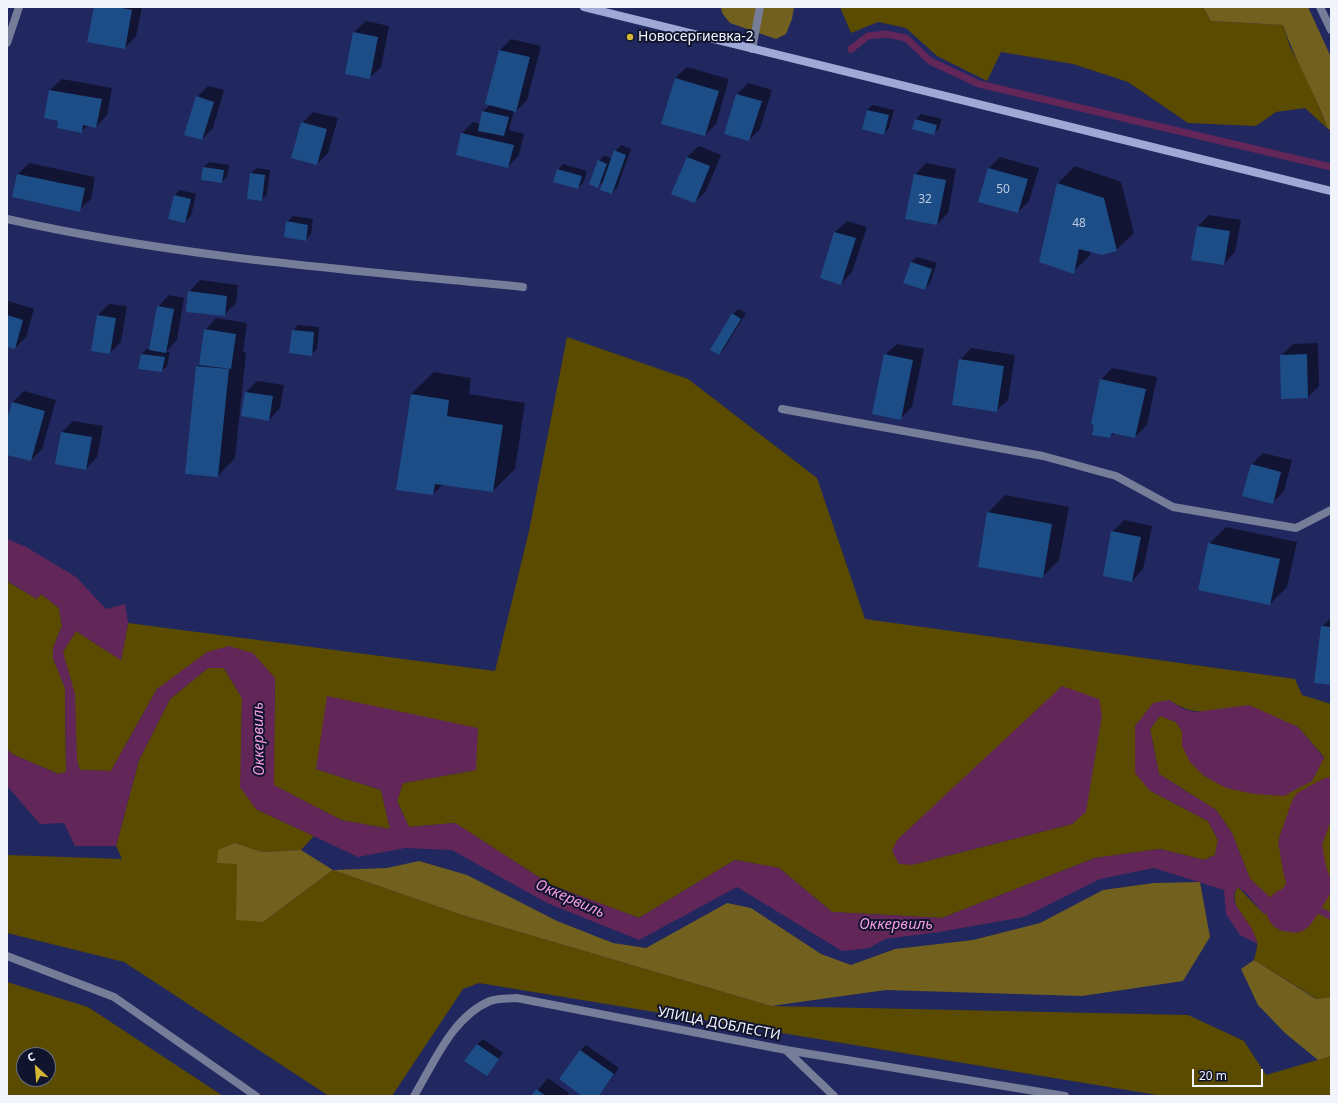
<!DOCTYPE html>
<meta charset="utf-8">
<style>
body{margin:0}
#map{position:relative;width:1338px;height:1103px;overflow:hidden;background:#21275f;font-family:"Noto Sans",sans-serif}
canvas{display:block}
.frame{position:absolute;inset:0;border:8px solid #f2f4fb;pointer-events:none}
.north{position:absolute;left:16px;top:1047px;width:40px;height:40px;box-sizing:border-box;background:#10142d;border:1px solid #6a6e7f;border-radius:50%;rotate:334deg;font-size:11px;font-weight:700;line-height:16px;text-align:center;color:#f2f4fb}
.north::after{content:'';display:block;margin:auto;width:14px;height:18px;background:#d5b534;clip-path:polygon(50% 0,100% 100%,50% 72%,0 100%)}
.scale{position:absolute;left:1192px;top:1069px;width:71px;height:18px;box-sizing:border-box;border:2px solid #f2f4fb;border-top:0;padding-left:5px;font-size:12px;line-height:14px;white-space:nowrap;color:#f2f4fb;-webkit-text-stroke:3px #10142d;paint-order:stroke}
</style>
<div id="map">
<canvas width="1338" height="1103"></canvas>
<div class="frame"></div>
<div class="north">С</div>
<div class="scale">20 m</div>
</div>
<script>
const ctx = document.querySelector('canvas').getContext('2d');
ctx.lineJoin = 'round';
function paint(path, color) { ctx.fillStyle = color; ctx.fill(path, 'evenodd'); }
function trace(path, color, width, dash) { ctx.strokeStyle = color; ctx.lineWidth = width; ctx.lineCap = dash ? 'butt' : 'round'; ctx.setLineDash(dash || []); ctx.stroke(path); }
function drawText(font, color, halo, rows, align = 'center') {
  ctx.font = font + ' "Noto Sans",sans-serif'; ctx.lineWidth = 4; ctx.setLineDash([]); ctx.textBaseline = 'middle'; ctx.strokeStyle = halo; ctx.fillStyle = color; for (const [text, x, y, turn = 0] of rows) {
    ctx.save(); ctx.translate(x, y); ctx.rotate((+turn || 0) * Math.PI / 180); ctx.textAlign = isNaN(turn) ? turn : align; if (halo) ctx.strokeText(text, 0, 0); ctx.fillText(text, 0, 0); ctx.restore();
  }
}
const green = new Path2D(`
 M840 7H1203L1211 21 1283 25 1290 47 1308 80 1328 129 1305 108 1276 112 1256 126 1188 123 1128 82 1073 64 1001 52 987 81 937 56 906 28 878 22 851 33Z
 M567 337 688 379 817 478 865 619 1295 679 1302 695 1331 704V997L1317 999 1254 960C1255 955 1258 947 1257 942 1252 924 1225 904 1238 887L1263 913 1292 922 1299 877 1286 900 1274 901 1250 879 1232 833 1216 810 1159 774 1150 729 1160 716 1176 722 1182 731V746L1312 781 1324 757 1298 727 1207 711C1191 713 1182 708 1169 700L1135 726 1149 790 1208 821 1218 840 1215 855 1204 860 1160 849 1095 858 942 918 832 912 779 868 735 860 639 918 551 885 455 823 409 827 397 801 403 783 476 770 316 769 381 790 390 829 341 820 273 785 275 678 229 646 157 689 111 771 80 770 77 761 63 652 76 631 121 660 128 623 495 671 529 531ZM1085 812 1072 824 911 865Z
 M7 581 37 599 41 594 59 608 62 626 53 648V658L65 688 66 772 58 774 12 754 7 749Z
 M208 668H224L242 698 241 787 256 809 314 836 301 850 262 852 235 843 237 863 263 922 333 870 462 915 771 1006 1188 1015 1244 1041 1266 1075 1331 1056V1096H1163L479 983 463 989 392 1096H329L124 962 7 933V855L122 859 116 846 139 760 170 699Z
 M7 982 88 1007 223 1096H7ZM24 1055H48V1079H24Z`);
const forest = new Path2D(`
 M721 7H794L792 19 786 34 776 39 730 23 722 13Z
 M1203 7H1308L1331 57V130L1328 129C1315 92 1295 61 1283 25L1211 21Z
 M235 843 262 852 301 850 333 870 387 868 419 861 467 875 557 921 613 943 646 948 727 903 751 908 821 954 851 965 895 949 973 940 1040 923 1103 890 1154 883 1200 882 1210 937 1183 981 1082 996 886 990 771 1006 462 915 333 870 263 922 236 920 237 864 217 863 218 850Z
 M1254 960 1316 999 1331 997V1056L1318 1060 1285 1033 1258 1005 1241 969Z`);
const water = new Path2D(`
 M7 539 26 547 76 577 106 609 125 604 128 623 121 660 76 631 63 652 75 694 77 761 80 770 111 771 157 689 207 652 229 646 253 653 275 678 274 785 341 820 390 829 381 790 316 769 327 696 478 728 476 770 403 783 397 801 409 827 455 823 551 885 639 918 735 860 779 868 832 912 942 918 1095 858 1160 849 1204 860 1215 855 1218 840 1208 821 1149 790 1135 773V726L1153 703 1169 700 1183 709 1195 712 1249 705 1298 727 1324 758 1312 781 1284 796 1254 794 1226 788 1204 776 1190 762 1182 746V731L1176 722 1160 716 1150 729 1159 774 1216 810 1232 833 1250 879 1274 901 1286 900 1299 877 1296 864H1308L1321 889 1306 919 1292 922 1263 913 1246 893 1238 887 1234 893V902L1252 929 1258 944 1240 935 1226 914 1224 890 1154 868 1100 879 1024 917 939 932 885 939 869 948 842 951 737 887 639 940 547 903 452 850 405 848 358 857 256 809 240 787 242 698 224 668H208L170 699 139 760 116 846H75L64 823 40 824 7 786V749L12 754 58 774 66 772 65 688 53 658V648L62 626 59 608 41 594 37 599 7 581Z
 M1062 686 1099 699 1102 715 1086 812 1072 824 911 865 899 864 892 851 897 840Z`);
const shadow = new Path2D(`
 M95 7H142L136 36 125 48Z
 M366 21 389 26 381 67 369 78 354 32Z
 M511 39 541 46 527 100 516 111 514 110 509 130 524 134 519 155 508 167 462 133 473 122 480 124 483 111 490 105 500 50Z
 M687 67 729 79 716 124 705 135 675 78Z
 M62 79 112 88 107 115 96 127 88 125 81 132 59 120 46 118 50 90Z
 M748 83 772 90 760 129 749 140 725 133 737 94Z
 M208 86 224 90 213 128 202 139 197 97Z
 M873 105 894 110 889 128 884 134 867 110Z
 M313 112 338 118 328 153 317 164 302 123Z
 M921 114 942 119 939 128 934 133 913 128 916 119Z
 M621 145 631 149 617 188 612 193 605 180 598 186 599 161 604 156 612 158 615 151Z
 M699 146 721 155 706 191 695 202 687 157Z
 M1000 157 1039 168 1029 201 1018 212 989 168Z
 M209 162 229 165 227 177 222 182 204 167Z
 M29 163 95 177 91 199 79 210 18 174Z
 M926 163 956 169 948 213 937 224 915 175Z
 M563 164 587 171 583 183 578 188 558 170Z
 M1075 166 1121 182 1134 233 1116 250 1091 251 1090 255 1073 272 1058 183Z
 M257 168 270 170 267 194 262 200 251 173Z
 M180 190 196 194 191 216 185 222 175 195Z
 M1209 215 1241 220 1235 252 1224 264 1198 226Z
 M293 216 313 219 311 234 305 240 287 222Z
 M847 221 867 227 852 272 841 284 821 277 835 232Z
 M917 257 937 263 930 283 925 289 911 262Z
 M200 280 238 285 236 303 224 315 189 292Z
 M169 295 184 298 177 340 166 352H170L167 366 162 371 141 354 147 349H150L158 307Z
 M8 301 34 309 26 337 15 348 7 346Z
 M109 304 127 306 121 342 110 353 98 315Z
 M738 309 746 313 724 349 719 354 733 314Z
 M216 318 247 323 243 352 246 353 235 458 218 476 197 367 200 363 205 330Z
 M298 325 319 327 317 349 311 355 293 331Z
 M1318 343 1319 386 1308 397 1281 356 1293 344Z
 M897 344 924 349 912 407 900 419 885 355Z
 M971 348 1015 355 1008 400 996 411 960 360Z
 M1112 368 1157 377 1147 425 1135 437 1115 432 1110 437 1101 380Z
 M434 372 471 378 469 394 525 403 515 469 493 491 443 484 433 494 411 394Z
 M257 381 284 385 280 408 269 420 246 392Z
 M24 391 56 400 42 449 31 460 7 454V423L13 402Z
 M73 421 103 426 97 457 86 469 62 432Z
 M1263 453 1292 460 1284 491 1272 503 1243 496 1252 464Z
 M1005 495 1069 507 1059 560 1042 577 988 513Z
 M1124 520 1152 526 1143 569 1132 581 1112 532Z
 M1226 527 1297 542 1287 587 1270 604 1209 544Z
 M1331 618V684L1322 627Z
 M483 1039 503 1053 486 1075 477 1044Z
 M586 1045 619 1068 599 1096H584L580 1051Z
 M548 1078 569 1093 567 1096H533Z`);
const stream = new Path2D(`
 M851 49 868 36 886 34 906 38 930 61 979 84 1331 167
 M1304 903 1331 916`);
const river = new Path2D(`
 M1288 910 1294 911 1310 886 1305 871 1300 843 1312 809 1331 799`);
const building = new Path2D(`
 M94 7H118L132 10 125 49 87 42Z
 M353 32 378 37 370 79 345 74Z
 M499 50 530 57 516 112 485 104Z
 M675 78 719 91 705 136 661 124Z
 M49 90 102 99 96 128 83 125 82 133 57 128 58 121 44 118Z
 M736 94 762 101 749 141 724 134Z
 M196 96 214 102 202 140 184 135Z
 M867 110 889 115 884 135 862 129Z
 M482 111 509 117 504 136 478 131Z
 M915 119 937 125 934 135 912 129Z
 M301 122 327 129 317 165 291 158Z
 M461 133 514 145 508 168 456 155Z
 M614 150 626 155 612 194 600 190Z
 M687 157 710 166 695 203 671 194Z
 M598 160 607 164 598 188 589 184Z
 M203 167 224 170 222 183 201 180Z
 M988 168 1028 179 1018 213 978 202Z
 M557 169 582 176 578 189 553 182Z
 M250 173 265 175 262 201 247 199Z
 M17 174 85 188 80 212 12 197Z
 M914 174 946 180 937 225 905 219Z
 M1057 183 1104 198 1117 251 1102 255 1079 249 1074 274 1039 262Z
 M174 195 191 199 185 223 168 219Z
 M286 221 308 225 306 241 284 237Z
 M1197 226 1230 231 1224 265 1191 260Z
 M834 232 856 238 841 285 820 278Z
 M911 262 932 269 925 290 903 283Z
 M188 291 227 296 225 316 186 312Z
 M157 306 174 309 166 353 149 350Z
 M732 313 741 319 719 355 710 350Z
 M7 315 23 320 15 349 7 347Z
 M97 315 116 318 110 354 91 351Z
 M204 329 236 334 231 369 199 365Z
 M292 330 314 332 312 356 289 353Z
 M141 354 165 357 162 372 138 369Z
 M884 354 913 360 901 420 872 414Z
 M1307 354 1308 398 1281 399 1280 355Z
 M959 359 1004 366 997 412 952 405Z
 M196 366 229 369 218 477 185 474Z
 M1100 379 1146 389 1135 438 1112 433 1110 438 1092 435 1094 425 1091 424Z
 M245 392 273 396 269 421 241 416Z
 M411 394 449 400 447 416 503 425 493 492 435 484 433 495 396 490Z
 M12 402 45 411 31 461 7 455V419Z
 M61 432 92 437 86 470 55 464Z
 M1251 464 1281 472 1273 504 1242 496Z
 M987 512 1052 524 1043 578 978 567Z
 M1111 531 1141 537 1132 582 1103 576Z
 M1208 543 1280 559 1270 605 1198 590Z
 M1321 626 1331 627V685L1314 683Z
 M477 1044 499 1059 487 1076 464 1061Z
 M580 1050 614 1074 599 1096H582L559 1079Z
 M536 1089 546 1096H531Z`);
const lane = new Path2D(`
 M1320 7 1331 30
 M752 49 760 7`);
const street = new Path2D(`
 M7 43 19 7
 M7 219C176 257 350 270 523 287
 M782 409 1043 456 1116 476 1173 507 1296 528 1331 510
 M7 956 114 997 256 1096
 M786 1050 834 1096
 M414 1096C434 1063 452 1017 490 1001 498 998 509 999 517 998L786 1050 1065 1096`);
const secondary = new Path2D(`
 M584 7 1331 191`);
const markers = [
 [630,37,4,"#d5b534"]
];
const numberNames = [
 ["50",1003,190],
 ["32",925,200],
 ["48",1079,224]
];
const poiNames = [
 ["Новосергиевка-2",638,37]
];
const streetNames = [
 ["УЛИЦА ДОБЛЕСТИ",719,1024,11]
];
const waterNames = [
 ["Оккервиль",259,739,-91],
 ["Оккервиль",570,899,24],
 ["Оккервиль",896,925]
];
paint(green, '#5b4b01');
paint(forest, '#71601e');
paint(water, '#622758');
paint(shadow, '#0007');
trace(stream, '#622758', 7);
trace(river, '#622758', 43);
paint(building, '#1c4d86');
trace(lane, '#767d99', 8);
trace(street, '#767d99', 8);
trace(secondary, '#9ea9d6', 8);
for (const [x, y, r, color] of markers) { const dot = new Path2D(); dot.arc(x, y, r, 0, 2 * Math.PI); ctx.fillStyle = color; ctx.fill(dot); trace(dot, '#10142d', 1.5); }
drawText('12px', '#bccade', null, numberNames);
drawText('14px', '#f2f4fb', '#10142d', poiNames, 'left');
drawText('14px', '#f2f4fb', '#10142d', streetNames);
drawText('italic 15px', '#f49ce3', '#10142d', waterNames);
</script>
